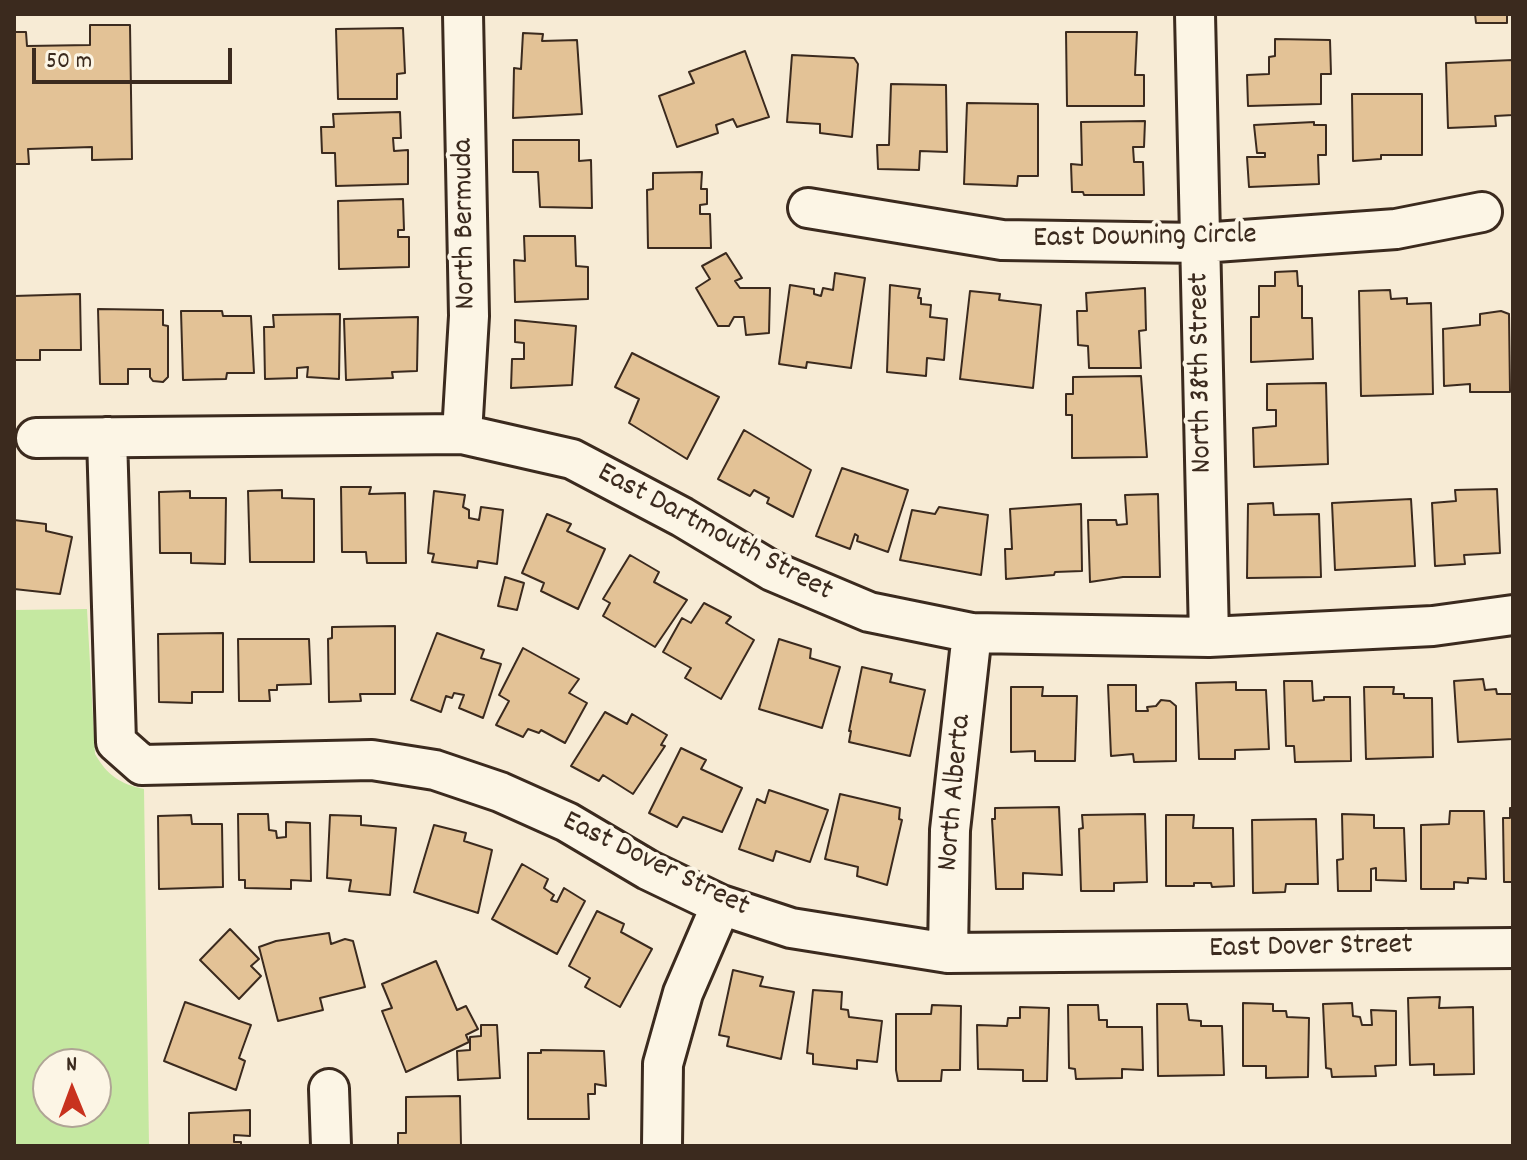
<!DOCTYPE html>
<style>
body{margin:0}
#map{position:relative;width:1527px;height:1160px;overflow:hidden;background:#f7ebd5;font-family:Dekko,sans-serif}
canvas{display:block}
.frame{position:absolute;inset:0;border:16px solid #3b2a1e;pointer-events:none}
.north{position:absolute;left:32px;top:1048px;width:80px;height:80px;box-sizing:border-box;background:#fcf5e5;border:2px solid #afa495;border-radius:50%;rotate:359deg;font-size:22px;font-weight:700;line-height:32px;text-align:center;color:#3b2a1e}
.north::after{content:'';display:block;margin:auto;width:28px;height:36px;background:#c8321e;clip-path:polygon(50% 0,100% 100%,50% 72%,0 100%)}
.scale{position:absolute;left:32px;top:48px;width:200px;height:36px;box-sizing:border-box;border:4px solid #3b2a1e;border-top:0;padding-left:10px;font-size:24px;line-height:28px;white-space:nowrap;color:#3b2a1e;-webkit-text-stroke:6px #fcf5e5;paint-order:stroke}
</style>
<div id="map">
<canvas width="1527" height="1160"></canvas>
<div class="frame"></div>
<div class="north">N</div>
<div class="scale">50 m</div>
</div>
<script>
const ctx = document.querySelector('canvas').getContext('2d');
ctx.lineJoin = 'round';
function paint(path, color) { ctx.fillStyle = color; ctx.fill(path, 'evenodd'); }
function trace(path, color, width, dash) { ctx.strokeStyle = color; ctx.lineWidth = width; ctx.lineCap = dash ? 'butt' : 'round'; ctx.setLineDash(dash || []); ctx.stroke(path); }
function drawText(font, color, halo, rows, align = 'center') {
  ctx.font = font + ' Dekko,sans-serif'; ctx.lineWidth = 8; ctx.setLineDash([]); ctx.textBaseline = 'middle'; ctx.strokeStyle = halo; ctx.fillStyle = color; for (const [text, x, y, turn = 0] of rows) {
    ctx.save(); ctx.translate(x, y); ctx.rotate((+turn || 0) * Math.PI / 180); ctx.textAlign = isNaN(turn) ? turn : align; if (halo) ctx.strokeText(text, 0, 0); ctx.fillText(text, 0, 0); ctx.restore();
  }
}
const green = new Path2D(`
 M87 609 95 754C107 775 120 784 144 789L149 1146H14V610ZM48 1064H96V1112H48Z`);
const building = new Path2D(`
 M1475 14H1507V23H1476Z
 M90 25H130L132 159 92 160V147L28 149 29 164H14V32H26L27 46 90 45Z
 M403 28 405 73 397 74V99H338L336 29Z
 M1066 32H1137L1135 75H1144V106H1067Z
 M523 33 543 34 542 41 577 40 582 114 513 118 514 68 521 69Z
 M1275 39 1330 40 1331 74H1321V104L1248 106 1247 75 1269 74V57L1275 56Z
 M745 51 769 117 737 127 733 119 716 125 718 133 677 147 659 96 694 83 689 72Z
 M792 55 854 58 858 64 852 137 820 133V124L787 122Z
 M1513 60V115L1495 116 1496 126 1448 128 1446 63Z
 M891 84 946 85 947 152 920 151 919 170 878 169 877 145H889Z
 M1352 94H1422V155H1381V159L1353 161Z
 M967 103 1038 104V176H1018L1017 186 964 184Z
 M400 112 401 138H393L394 151 408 150V184L336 186 335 153H322L321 127H334L333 114Z
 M1145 121 1144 147H1133L1134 162H1143L1144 195H1084L1083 192H1072L1071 164 1082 165 1081 122Z
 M1314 122V125H1326V155H1318L1319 184 1249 187 1247 157H1265V153H1257L1254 125Z
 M513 140H579V161L591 160 592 208 540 207 538 172H513Z
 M702 172 701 189H707V204L700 205V214H710L711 248H648L647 190 653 189V173Z
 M403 199 404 230H398V237H409V267L339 269 338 201Z
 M524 236H575L576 266 588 267V299L515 302 514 260 525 261Z
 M726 253 742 278 735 281 740 288H770L769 333 746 335 744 317H734L729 326H718L696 288 710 279 702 266Z
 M1297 271 1298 286H1302V318H1312L1313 359 1251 362V317H1259V286H1275V272Z
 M835 273 865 278 851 368 807 362 806 368 779 364 790 285 814 289V294L821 296 823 288 833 290Z
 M890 285 920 289 918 298H921V304L931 305 930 317 947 319 944 360 927 358 926 376 887 372Z
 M1145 288 1146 330 1139 331 1141 368H1089L1088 346 1078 345 1077 311H1087L1086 293Z
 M1390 290 1391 299 1407 298V304L1431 303 1433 394 1361 396 1359 291Z
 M970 291 1000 294 999 300 1041 305 1033 388 960 379Z
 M80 294 81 350H40V360H14V296Z
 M98 309 163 310V325L168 326V377L163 382 153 381 150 377V369H128V384H100Z
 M181 311H222L223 316H251L254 373H227L226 379 183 380Z
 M1501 311 1509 314 1510 392H1470V384L1444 386 1443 329 1480 325V314Z
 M340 314 339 379 307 377 308 367 297 368V378L265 379 264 327H274L273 315Z
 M418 317 417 371 392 372 393 378 346 380 344 319Z
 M515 320 576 326 572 385 511 388 512 359H524V343L515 342Z
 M632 353 719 397 687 459 629 423 639 399 615 387Z
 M1141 376 1147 457 1072 458V415H1066V394H1073V377Z
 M1326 383 1328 464 1254 467 1253 428 1276 426V410H1267V384Z
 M744 430 811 470 793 517 767 503 769 498 754 490 750 496 718 479Z
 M842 468 908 490 888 552 857 541 858 536 855 534 850 549 816 536Z
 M341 487H371L369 494 405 493 406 563H367L366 552H342Z
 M1497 489 1500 553 1464 555 1465 564 1435 566 1432 503 1456 501 1455 490Z
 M282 490V498L314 499V562H250L248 491Z
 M190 491V498H226L225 564 191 563V553H160L159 492Z
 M434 491 465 495 463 507 469 510V518L479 520 481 507 503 510 497 564 478 561 477 568 432 562 434 554 428 553Z
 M1158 494 1160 577H1123L1090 582 1088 520H1116L1117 525 1127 524 1125 495Z
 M1411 499 1415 566 1335 570 1332 503Z
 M1273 503 1274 515 1319 514 1321 577 1247 578 1248 504Z
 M1081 504 1082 571 1055 572 1054 575 1006 579 1005 549H1012L1010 509Z
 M939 507 988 515 981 575 900 560 912 510 935 514Z
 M547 514 571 524 567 531 605 549 578 609 541 591 544 583 522 573Z
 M14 520 46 524V531L72 537 60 594 14 589Z
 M630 555 659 572 654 582 687 600 655 647 603 616 610 603 603 599Z
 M505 577 524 583 517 610 498 606Z
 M704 603 731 617 726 623 754 640 721 699 685 678 691 668 663 652 682 618 691 623Z
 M395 626V694H360L361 701 329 702 328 639 332 638V627Z
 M223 633V692H192V703L159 702 158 634Z
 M437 633 484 650 481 658 501 664 483 718 459 708 464 695 454 693 452 698 446 696 441 712 411 700Z
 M238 639H309L311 684 277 685V690H269L270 701H239Z
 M779 639 811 649 810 658 840 667 822 728 759 709Z
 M523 648 579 679 569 693 587 703 565 743 541 730 539 733 528 729 523 737 496 725 509 701 499 695Z
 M862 667 892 674 890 682 925 690 910 756 849 742 851 731H849Z
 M1483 679 1485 690 1496 689 1497 694H1513V739L1458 742 1454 681Z
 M1284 681H1312L1313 701 1324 700V697H1350L1351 761 1295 762 1294 746H1286Z
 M1236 682V690H1266L1269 749 1235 750V759H1199L1196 683Z
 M1108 685H1136V711H1148L1147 707 1156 706 1161 700 1170 701 1176 706V761L1134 762 1133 754 1111 756Z
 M1011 687H1043L1042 696H1077L1075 761H1035V751L1011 752Z
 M1364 687H1394L1393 694H1404V698H1432L1433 757 1366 759Z
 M605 712 627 724 632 714 667 735 661 745 665 746 633 794 603 775 599 781 571 766Z
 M681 748 706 760 701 769 742 788 722 832 683 817 677 827 649 813Z
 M769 790 828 810 810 862 776 851 773 861 739 849 757 799 765 803Z
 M840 794 900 808 899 819 902 820 887 885 857 876 858 867 825 859Z
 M1059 807 1062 875 1023 873V889H996L992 819H995V808Z
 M1510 808H1513V882H1504L1503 818H1510Z
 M1450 811H1484L1486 879 1468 878V883L1454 882V889H1421V825L1449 824Z
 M238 814H268L269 830 276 831 277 838 286 837V822L310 823 311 881 291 880V889L245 888V880H239Z
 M1145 814 1147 882 1114 883V891H1081L1079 829 1083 828 1082 815Z
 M1342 814 1374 815V828H1404L1406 881 1376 880V868L1371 869V891H1338L1337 860 1343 859Z
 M191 815 192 824H222L223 887 159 889 158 816Z
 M330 815 361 816V825L396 828 390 895 349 891 351 880 327 878Z
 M1166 815H1194L1193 828H1233L1234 886 1212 887 1211 883H1194V886H1166Z
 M1316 819 1318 884H1286L1285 892 1253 893 1252 820Z
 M434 825 466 833 464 841 492 850 478 913 414 892Z
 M522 864 548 879 544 888 554 895 551 900 557 902 564 888 585 901 557 954 492 919Z
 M597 911 624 924 621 932 652 949 620 1007 585 987 590 978 569 966Z
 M230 929 259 959 251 966 261 976 239 999 200 960Z
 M329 933 331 944 345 939 353 941 365 987 320 998 323 1010 278 1021 259 947 276 941Z
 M436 961 457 1010 466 1006 478 1029 466 1035 469 1042 406 1072 382 1011 392 1008 382 984Z
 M733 970 763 977 760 986 794 992 781 1059 727 1046 729 1037 719 1035Z
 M813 990 842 992 841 1009 848 1010 849 1017 882 1021 877 1062 857 1060V1069L813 1064V1054L807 1053Z
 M1440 997 1439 1008 1473 1007 1474 1074 1434 1075V1064L1410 1065 1408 998Z
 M185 1002 251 1025 239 1058 245 1061 236 1090 164 1061Z
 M1243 1003 1273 1004V1011H1286L1287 1017 1309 1018 1308 1077 1266 1078V1066H1243Z
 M1352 1003 1353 1016 1360 1017 1362 1025H1372L1371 1010 1396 1011V1065L1375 1066 1376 1076 1332 1077 1331 1069 1326 1068 1323 1004Z
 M1157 1004H1187L1189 1020 1201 1021V1026H1222L1224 1075 1158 1076Z
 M932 1005 961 1006 960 1070H942L941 1081H898L896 1070V1014H931Z
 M1068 1005H1098L1099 1020H1107V1027H1142L1143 1070 1122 1069V1078L1076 1079 1075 1069 1069 1068Z
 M1020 1007 1049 1008 1047 1081H1023V1070L978 1069 977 1025 1007 1026 1008 1018H1020Z
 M481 1025H497L500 1078 458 1080 457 1051 470 1050V1037L481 1036Z
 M541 1050 604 1051 606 1086 595 1084V1094H588L589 1119H528V1053H541Z
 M460 1096 461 1146H398V1133H406V1097Z
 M250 1110V1136L234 1135V1142H241V1146H189V1113Z`);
const minor = new Path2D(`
 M1195 14 1209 637
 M808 208 1002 240 1201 243 1396 229 1482 212
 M462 434 469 316 463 14
 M107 437 116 742 142 765 372 760 435 770 500 792 567 822 648 870 721 905 791 928 948 953 1513 948
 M36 438 462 434 572 459 682 517 772 571 869 612 972 633 1209 637 1433 626 1513 615
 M948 953 950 830 972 633
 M329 1089 331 1146
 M662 1146 663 1064 683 993 721 905`);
const streetNames = [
 ["North Bermuda",467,224,-91],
 ["East Downing Circle",1145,239,-1],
 ["North 38th Street",1203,373,-91],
 ["East Dartmouth Street",714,534,28],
 ["North Alberta",957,793,-85],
 ["East Dover Street",655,866,26],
 ["East Dover Street",1311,949,-1]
];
paint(green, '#c5e8a1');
paint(building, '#e3c296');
trace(building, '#3b2a1e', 2);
trace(minor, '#3b2a1e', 44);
trace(minor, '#fcf5e5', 38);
drawText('30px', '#3b2a1e', '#fcf5e5', streetNames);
</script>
